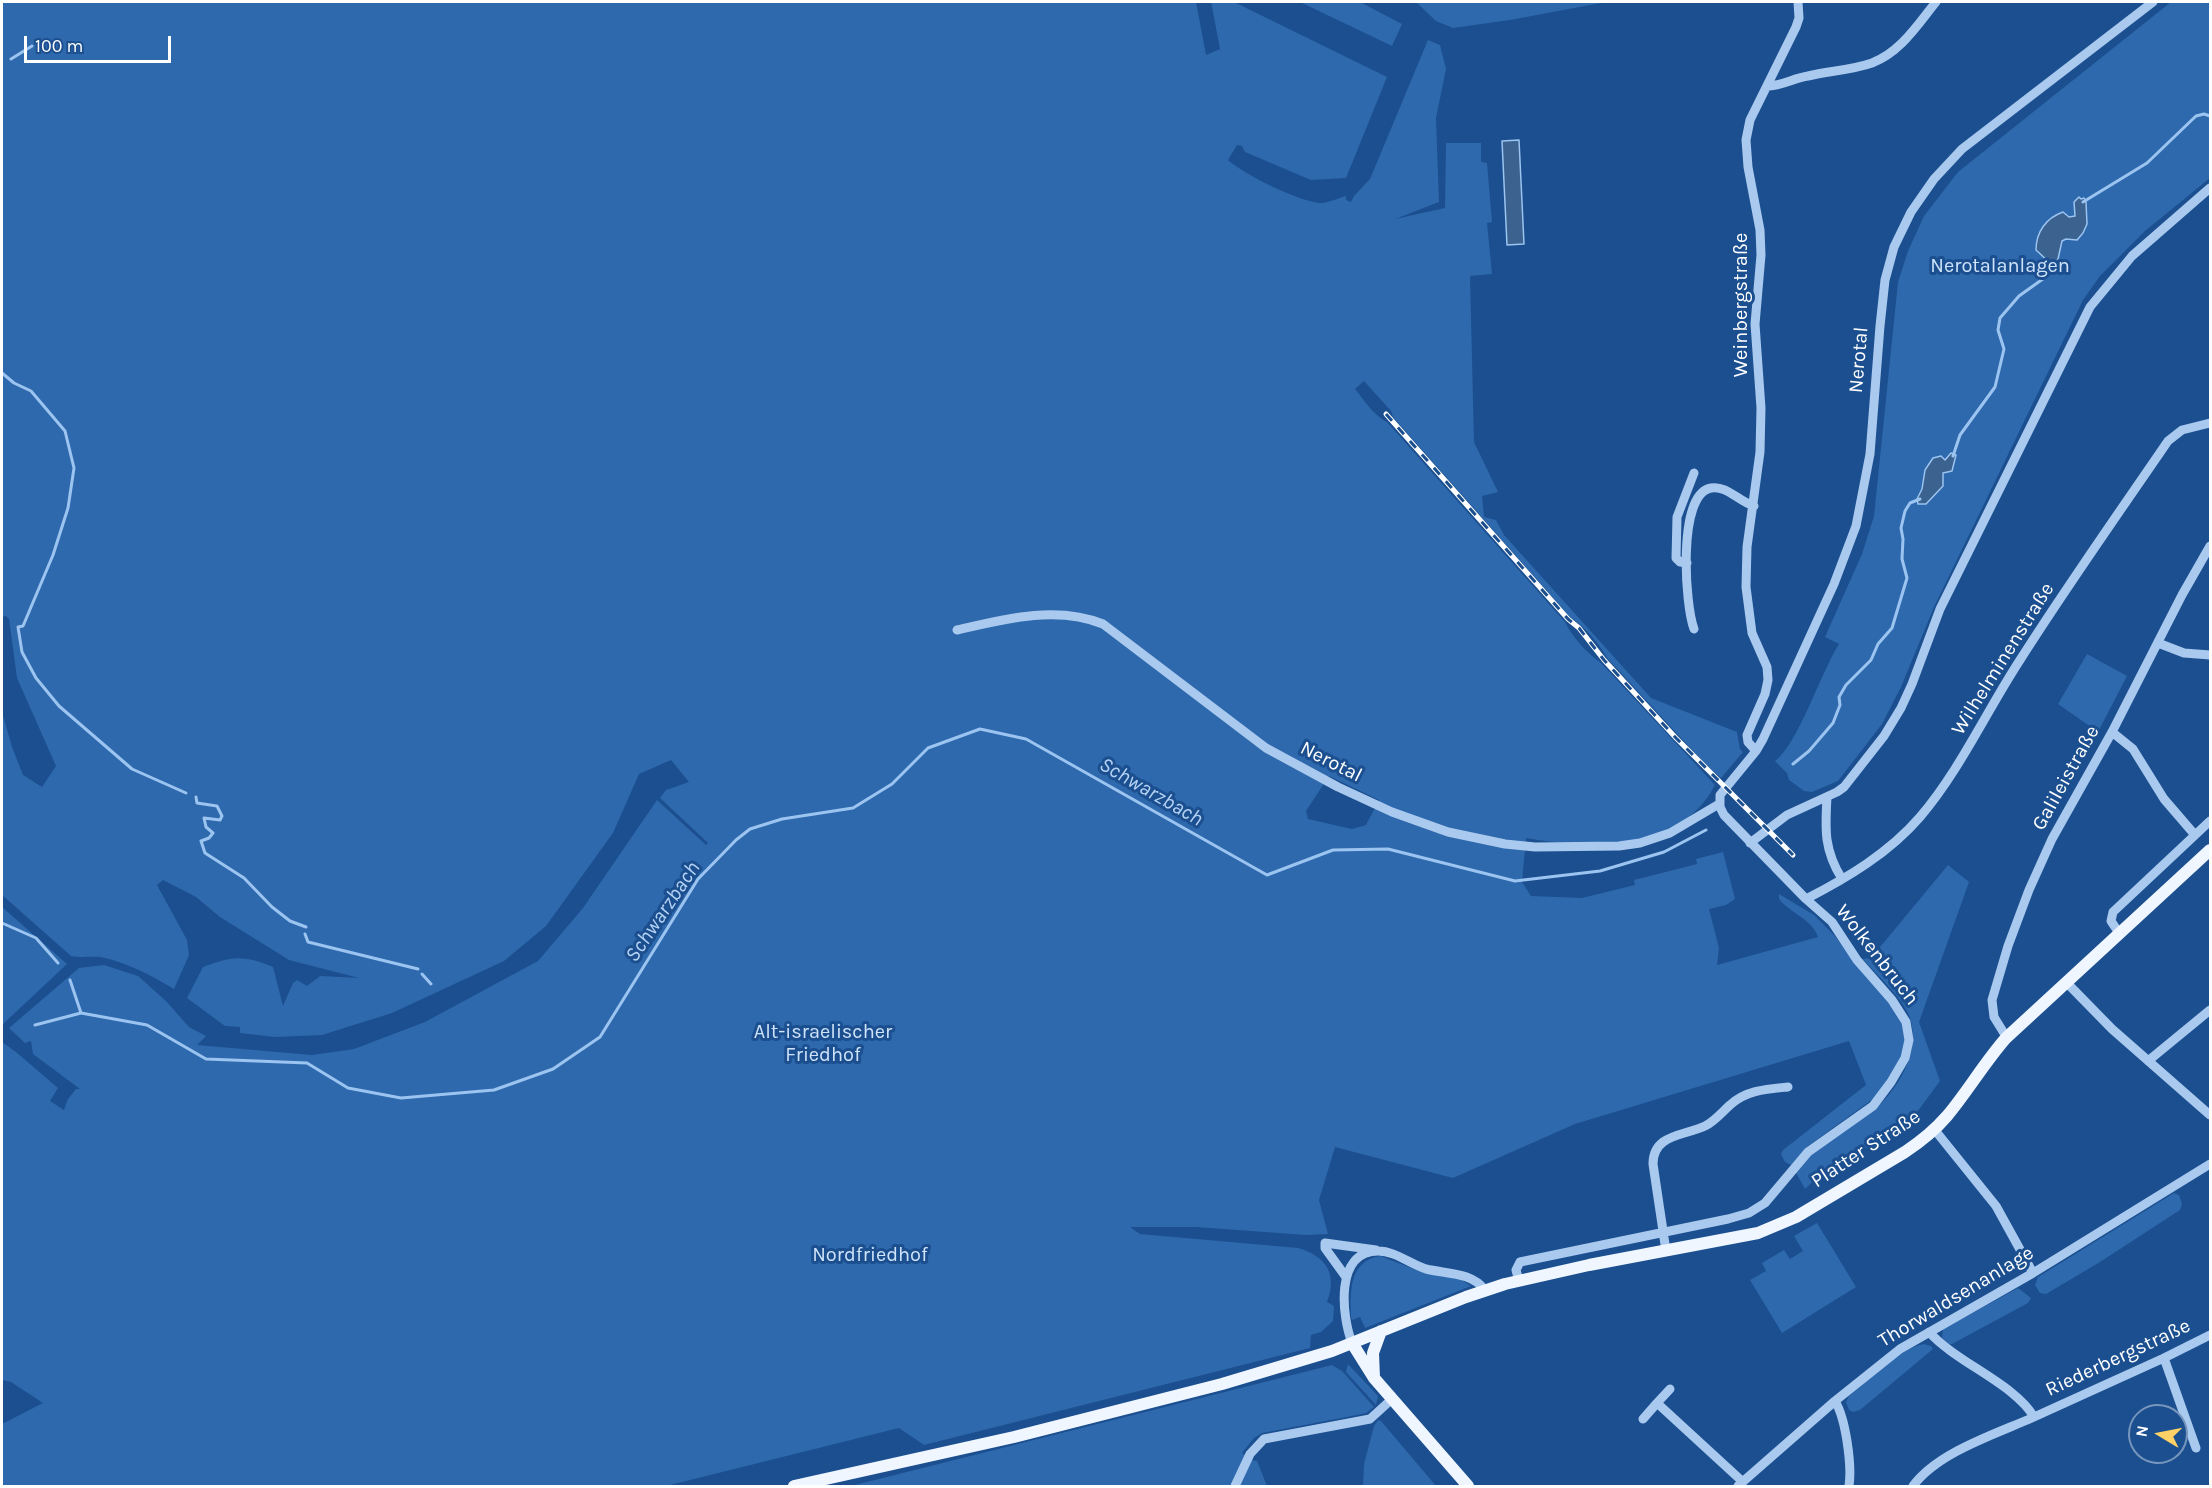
<!DOCTYPE html>
<meta charset="utf-8">
<style>
body{margin:0}
#map{position:relative;width:2212px;height:1488px;overflow:hidden;background:#1b4f8f;font-family:Karla,sans-serif}
canvas{display:block}
.frame{position:absolute;inset:0;border:3px solid #fff;pointer-events:none}
.north{position:absolute;left:2128px;top:1404px;width:60px;height:60px;box-sizing:border-box;background:#1b4f8f;border:2px solid #7695bc;border-radius:50%;rotate:280deg;font-size:16px;font-weight:700;line-height:24px;text-align:center;color:#fff}
.north::after{content:'';display:block;margin:auto;width:21px;height:27px;background:#ffd166;clip-path:polygon(50% 0,100% 100%,50% 72%,0 100%)}
.scale{position:absolute;left:24px;top:36px;width:147px;height:27px;box-sizing:border-box;border:3px solid #fff;border-top:0;padding-left:8px;font-size:18px;line-height:21px;white-space:nowrap;color:#fff;-webkit-text-stroke:4px #1b4f8f;paint-order:stroke}
</style>
<div id="map">
<canvas width="2212" height="1488"></canvas>
<div class="frame"></div>
<div class="north">N</div>
<div class="scale">100 m</div>
</div>
<script>
const ctx = document.querySelector('canvas').getContext('2d');
ctx.lineJoin = 'round';
function paint(path, color) { ctx.fillStyle = color; ctx.fill(path, 'evenodd'); }
function trace(path, color, width, dash) { ctx.strokeStyle = color; ctx.lineWidth = width; ctx.lineCap = dash ? 'butt' : 'round'; ctx.setLineDash(dash || []); ctx.stroke(path); }
function drawText(font, color, halo, rows, align = 'center') {
  ctx.font = font + ' Karla,sans-serif'; ctx.lineWidth = 6; ctx.setLineDash([]); ctx.textBaseline = 'middle'; ctx.strokeStyle = halo; ctx.fillStyle = color; for (const [text, x, y, turn = 0] of rows) {
    ctx.save(); ctx.translate(x, y); ctx.rotate((+turn || 0) * Math.PI / 180); ctx.textAlign = isNaN(turn) ? turn : align; if (halo) ctx.strokeText(text, 0, 0); ctx.fillText(text, 0, 0); ctx.restore();
  }
}
const green = new Path2D(`
 M2 2H1196L1206 55 1220 49 1211 2H1234L1387 77 1346 178 1311 180 1245 152 1242 146 1237 145 1228 160C1243 174 1303 204 1323 203 1330 202 1339 198 1346 196V200L1351 202 1354 196 1370 179 1428 40 1440 45 1446 69 1436 118 1439 202 1395 219 1445 208 1446 143H1481V162L1487 163 1492 222 1487 223 1492 274 1470 276 1474 442 1498 492 1482 496 1484 517 1496 520 1504 535 1651 698 1737 732 1740 749 1743 752 1721 778 1705 764 1607 658C1598 642 1585 627 1570 617L1393 417 1391 411 1364 381 1355 389C1364 400 1374 416 1387 422L1565 622C1573 638 1586 652 1601 663L1715 785C1681 852 1589 849 1526 838L1522 882 1531 896 1582 898 1635 885 1634 880 1697 864 1696 859 1723 852 1735 899 1726 905 1709 909 1719 948 1717 965 1818 937C1812 919 1790 913 1779 899V894L1814 915 1835 936 1865 976 1893 1006 1903 1023 1906 1039 1903 1054 1877 1096 1808 1146 1791 1165 1785 1162 1781 1154 1783 1150 1866 1085 1849 1041 1575 1124 1453 1178 1335 1147 1319 1200 1328 1234 1306 1235 1196 1227H1130L1140 1234 1298 1248C1326 1256 1338 1274 1327 1302L1334 1306 1333 1321 1321 1332 1311 1335 1310 1348 924 1445 899 1428 666 1486H2V1424L43 1403 11 1382 2 1380V1042L16 1052 58 1088 50 1101 64 1110 68 1099 76 1089H80L33 1054 31 1041 25 1043 9 1028 79 968 104 965 138 976 166 1001 189 1027 206 1036 197 1045 312 1055 354 1049 425 1022 538 961 583 908 657 800 706 845 708 843 660 798 666 790 689 782 671 760 639 774 613 833 546 926 504 961 392 1013 322 1035 275 1037 240 1033V1027L225 1026 187 998 203 967C233 956 243 955 273 967L283 1006 293 983 297 980 307 986 320 976 359 978 289 960 220 917 196 897 163 880 157 885 187 940 189 955 174 989C150 975 127 962 100 957 90 956 81 958 71 956L2 895V712L12 747 23 775 42 787 56 766 17 678 9 619 6 616 2 617ZM1329 776 1379 800 1366 825 1352 829 1308 819 1306 811Z
 M1300 2H1360L1402 24 1392 46Z
 M1416 2H1606L1510 20 1453 28 1436 21Z
 M2171 2H2210V178L2145 231 2100 276 2083 300 1934 607 1901 687 1882 724 1838 781 1812 792 1804 791 1789 780 1787 773 1775 761C1798 744 1821 672 1839 644L1825 637 1862 554 1874 516 1898 282 1908 251 1924 216 1958 172Z
 M2087 654 2127 676 2098 732 2058 704Z
 M1948 865 1969 882 1919 1022 1940 1081 1912 1119 1811 1183 1805 1189 1795 1171C1803 1162 1811 1152 1821 1144 1838 1131 1859 1123 1875 1109 1901 1087 1924 1044 1907 1011 1899 995 1875 973 1863 959L1871 958Z
 M2 907 67 964 2 1025Z
 M2174 1193 2179 1195 2182 1204 2180 1210 2100 1262 2046 1294 2040 1293 2035 1285 2038 1277Z
 M1817 1223 1856 1287 1782 1333 1750 1280 1766 1271 1762 1263 1784 1250 1790 1259 1803 1251 1794 1236Z
 M1380 1256 1419 1271 1460 1279 1471 1286 1365 1328 1360 1317 1352 1320 1351 1317C1350 1292 1349 1261 1380 1256Z
 M2018 1288 2031 1298 2028 1303 1952 1344H1949L1942 1338 1943 1329Z
 M1924 1344 1931 1346 1933 1349 1860 1410 1853 1412 1849 1410 1846 1402 1849 1396C1868 1381 1900 1348 1924 1344Z
 M1348 1364 1378 1396 1376 1405 1346 1372Z
 M1332 1365 1342 1371 1374 1407 1366 1413 1357 1415 1262 1433 1254 1438 1242 1453 1251 1460 1257 1461 1267 1486H851Z
 M1378 1420 1381 1421 1436 1486H1363L1364 1464 1374 1426Z`);
const water = new Path2D(`
 M1519 140 1524 244 1507 245 1502 141Z
 M2079 197 2081 199 2084 198 2086 202 2087 224 2083 233 2077 240 2066 239 2062 241 2058 259 2054 265 2051 264 2036 250C2036 232 2046 218 2063 212L2069 217 2075 216 2074 202Z
 M1951 453 1956 455 1952 471 1943 473V486L1926 504H1918L1917 499 1922 489 1925 470 1933 458 1941 456 1945 460Z`);
const stream = new Path2D(`
 M11 59 32 46
 M2083 202 2147 163 2196 116 2204 114 2210 116
 M2 373 14 383 31 391 65 431 74 468 68 508 53 555 23 626 18 627 22 652 36 678 59 706 132 769 186 793
 M1953 456 1960 435 1995 387 2004 349 1998 330 2000 318 2019 296 2047 276 2052 262
 M1793 764 1809 751 1833 723 1840 705 1839 697 1846 685 1871 660 1878 644 1892 628 1907 578 1902 559 1903 539 1901 528 1905 511 1910 503 1920 499
 M196 797 197 803 217 806 222 816 220 820 204 818 206 827 213 833 209 838 201 841 205 853 244 878 272 907 290 921 306 927
 M2 923 36 938 58 963
 M305 934 308 942 418 969
 M422 974 431 984
 M70 980 81 1013 147 1025 206 1059 307 1063 348 1088 401 1098 494 1090 553 1069 600 1037 698 879 736 840 750 829 782 819 853 808 892 784 928 748 980 729 1026 739 1267 875 1333 850 1388 849 1515 881 1600 871 1664 852 1706 830
 M35 1025 81 1013`);
const minor = new Path2D(`
 M1767 86C1782 86 1794 78 1808 76 1829 71 1852 70 1872 63 1901 52 1918 24 1936 2
 M1687 563 1680 562 1676 558 1677 517 1694 473
 M1694 629C1685 605 1677 494 1711 488 1727 485 1739 502 1754 506
 M957 630C1004 619 1057 605 1103 624L1266 748 1338 787 1392 812 1448 832 1505 844 1535 847 1619 846 1640 843 1670 833 1719 804
 M2158 643 2184 653 2210 655
 M2112 732 2133 749 2164 799 2195 835
 M1756 751 1748 742 1747 735 1765 694 1768 680 1767 667 1752 633 1746 587 1747 547 1760 452 1761 408 1755 324 1761 255 1760 230 1748 167 1746 140 1750 120 1796 27 1799 18 1798 2
 M1827 797C1825 830 1824 850 1842 879
 M1750 843 1787 815 1837 792 1844 787 1884 736 1901 708 1912 684 1940 609 2090 307 2132 256 2210 188
 M1806 899C1847 878 1889 853 1920 817 1960 770 1986 712 2020 660 2067 586 2118 514 2168 441L2182 430 2210 423
 M2119 933 2111 921 2113 912 2210 821
 M2066 982 2112 1029 2210 1115
 M2007 1038 1994 1017 1992 1000 2008 946 2029 890 2052 839 2112 732 2182 595 2210 546
 M2148 1061 2210 1010
 M1934 1129 1996 1206 2033 1273
 M1666 1251 1653 1164C1653 1134 1684 1136 1705 1126 1715 1121 1722 1112 1730 1105 1746 1090 1767 1089 1788 1087
 M1346 1277 1325 1248V1243L1376 1250
 M1519 1281 1516 1270 1520 1262 1728 1219 1749 1213 1765 1203 1808 1152 1873 1106 1891 1082 1905 1058 1909 1040 1906 1022 1892 1000 1857 960 1832 922 1806 899 1724 815 1720 807V795L1756 751 1763 739 1834 584 1856 526 1870 454 1880 326 1885 280 1894 247 1911 212 1934 179 1962 149 2153 2
 M1929 1332C1957 1363 2015 1384 2034 1417L2164 1358 2210 1335
 M1352 1343C1342 1317 1334 1251 1378 1251 1395 1251 1410 1264 1426 1269 1447 1274 1471 1272 1485 1290
 M2164 1358 2196 1448
 M1835 1401C1846 1419 1852 1466 1849 1486
 M1657 1403 1670 1389
 M1643 1419 1657 1403 1743 1482
 M1235 1486 1250 1454 1264 1439 1370 1419 1392 1399
 M1738 1486 1835 1401 1900 1349 2033 1273 2210 1164
 M1913 1486C1938 1452 1996 1434 2034 1417`);
const major = new Path2D(`
 M1352 1343 1374 1378 1468 1486
 M1374 1378 1373 1353 1381 1331
 M794 1486 1014 1437 1222 1384 1332 1351 1466 1297 1505 1284 1589 1265 1758 1233 1796 1217 1905 1152C1920 1142 1935 1130 1947 1116 1968 1091 1984 1063 2006 1038L2210 850`);
const rail = new Path2D(`
 M1386 414 1568 619 1579 628 1604 660 1676 738 1793 855`);
const parkNames = [
 ["Nerotalanlagen",2000,266],
 ["Alt-israelischer",823,1032],
 ["Friedhof",823,1055],
 ["Nordfriedhof",870,1255]
];
const streetNames = [
 ["Weinbergstraße",1741,305,-90],
 ["Nerotal",1859,360,-85],
 ["Wilhelminenstraße",2003,659,-58],
 ["Nerotal",1331,762,27],
 ["Galileistraße",2066,778,-61],
 ["Wolkenbruch",1877,955,52],
 ["Platter Straße",1866,1149,-33],
 ["Thorwaldsenanlage",1956,1297,-31],
 ["Riederbergstraße",2118,1358,-25]
];
const waterNames = [
 ["Schwarzbach",1151,792,30],
 ["Schwarzbach",663,912,-56]
];
paint(green, '#2e69ad');
paint(water, '#3c6290');
trace(water, '#9cc4f0', 1.5);
trace(stream, '#9cc4f0', 3);
trace(minor, '#a9c9ee', 9);
trace(major, '#f0f6ff', 12);
trace(rail, '#fff', 5);
trace(rail, '#1b4f8f', 3, [9]);
drawText('20px', '#cfe3fa', '#1b4f8f', parkNames);
drawText('20px', '#fff', '#1b4f8f', streetNames);
drawText('italic 21px', '#b5d3f5', '#1b4f8f', waterNames);
</script>
